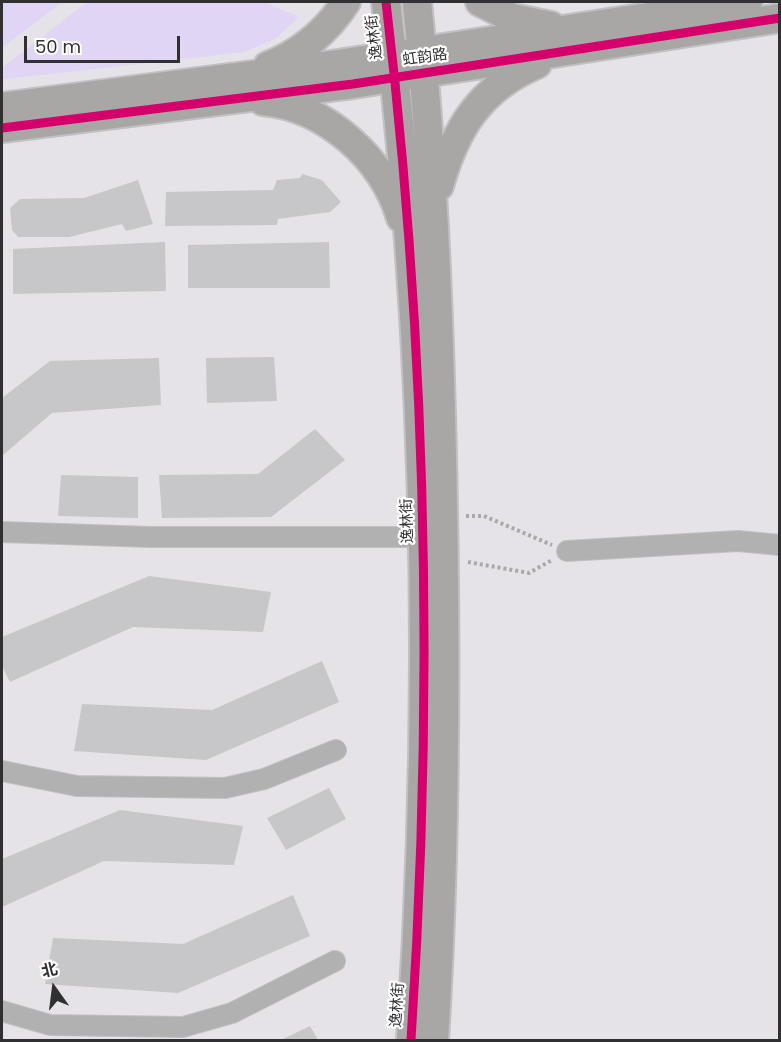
<!DOCTYPE html>
<meta charset="utf-8">
<style>
body{margin:0}
#map{position:relative;width:781px;height:1042px;overflow:hidden;background:#e5e3e7;font-family:Poppins,"Noto Sans SC",sans-serif}
canvas{display:block}
.frame{position:absolute;inset:0;border:3px solid #303032;pointer-events:none}
.north{position:absolute;left:24px;top:958px;width:60px;height:60px;-webkit-text-stroke:4px #fff;paint-order:stroke;rotate:346deg;font-size:16px;font-weight:700;line-height:24px;text-align:center;color:#303032}
.north::after{content:'';display:block;margin:auto;width:21px;height:27px;background:#303032;clip-path:polygon(50% 0,100% 100%,50% 72%,0 100%)}
.scale{position:absolute;left:24px;top:36px;width:156px;height:27px;box-sizing:border-box;border:3px solid #303032;border-top:0;padding-left:8px;font-size:18px;line-height:21px;white-space:nowrap;color:#303032;-webkit-text-stroke:4px #fff;paint-order:stroke}
</style>
<div id="map">
<canvas width="781" height="1042"></canvas>
<div class="frame"></div>
<div class="north">北</div>
<div class="scale">50 m</div>
</div>
<script>
const ctx = document.querySelector('canvas').getContext('2d');
ctx.lineJoin = 'round';
function paint(path, color) { ctx.fillStyle = color; ctx.fill(path, 'evenodd'); }
function trace(path, color, width, dash) { ctx.strokeStyle = color; ctx.lineWidth = width; ctx.lineCap = dash ? 'butt' : 'round'; ctx.setLineDash(dash || []); ctx.stroke(path); }
function drawText(font, color, halo, rows, align = 'center') {
  ctx.font = font + ' Poppins,"Noto Sans SC",sans-serif'; ctx.lineWidth = 4.5; ctx.setLineDash([]); ctx.textBaseline = 'middle'; ctx.strokeStyle = halo; ctx.fillStyle = color; for (const [text, x, y, turn = 0] of rows) {
    ctx.save(); ctx.translate(x, y); ctx.rotate((+turn || 0) * Math.PI / 180); ctx.textAlign = isNaN(turn) ? turn : align; if (halo) ctx.strokeText(text, 0, 0); ctx.fillText(text, 0, 0); ctx.restore();
  }
}
const green = new Path2D(`
 M2 2H62L2 48Z
 M87 2H264L299 17 275 39 244 52 6 79 2 78V68Z`);
const building = new Path2D(`
 M302 174 322 180 341 202 330 212 278 219 277 225 165 226 166 192 273 190 277 180 300 178Z
 M138 180 153 224 126 231 122 224 69 237H18L12 230 10 208 20 199 84 198Z
 M165 242 166 291 13 294V249Z
 M329 242 330 288H188V245Z
 M274 357 277 401 207 403 206 358Z
 M159 358 161 405 52 413 2 456V398L50 361Z
 M315 429 345 460 271 517 162 518 159 475 258 474Z
 M61 475 138 477V518L58 516Z
 M149 576 271 592 263 632 133 627 10 682 2 666V637Z
 M322 661 339 702 206 760 74 751 82 704 212 710Z
 M329 788 346 819 286 850 267 818Z
 M120 810 243 826 234 865 104 861 2 907V859Z
 M293 895 310 936 178 993 45 984 53 938 183 944Z
 M310 1026 318 1040H281Z`);
const path = new Path2D(`
 M466 516H484L552 545
 M468 562 529 573 552 560`);
const street = new Path2D(`
 M2 532 150 537H434
 M567 551 738 541 780 545
 M2 771 77 786 225 788 264 779 336 750
 M2 1011 50 1025 183 1027 232 1013 335 961`);
const secondary = new Path2D(`
 M386 2C427 346 434 694 411 1040
 M417 2C434 170 440 338 443 508 446 685 445 863 434 1040
 M480 2 512 18 551 26
 M268 66C301 53 327 31 346 2
 M263 101C326 107 383 158 401 218
 M2 107 331 65 748 2
 M2 128 353 84 780 18
 M439 186C455 129 480 88 537 64`);
const cycleway = new Path2D(`
 M386 2C427 346 434 694 411 1040
 M2 128 353 84 780 18`);
const streetNames = [
 ["逸林街",375,37,-97],
 ["虹韵路",425,58,-8],
 ["逸林街",408,521,-92],
 ["逸林街",398,1005,-86]
];
paint(green, '#e0d5f4');
paint(building, '#c7c6c9');
trace(street, '#c1c0c2', 22);
trace(secondary, '#c1c0c2', 32);
trace(path, '#aaa9a9', 4, [3, 3]);
trace(street, '#b1b1b1', 20);
trace(secondary, '#a8a7a6', 28);
trace(cycleway, '#d6006c', 9);
drawText('15px', '#303032', '#fff', streetNames);
</script>
